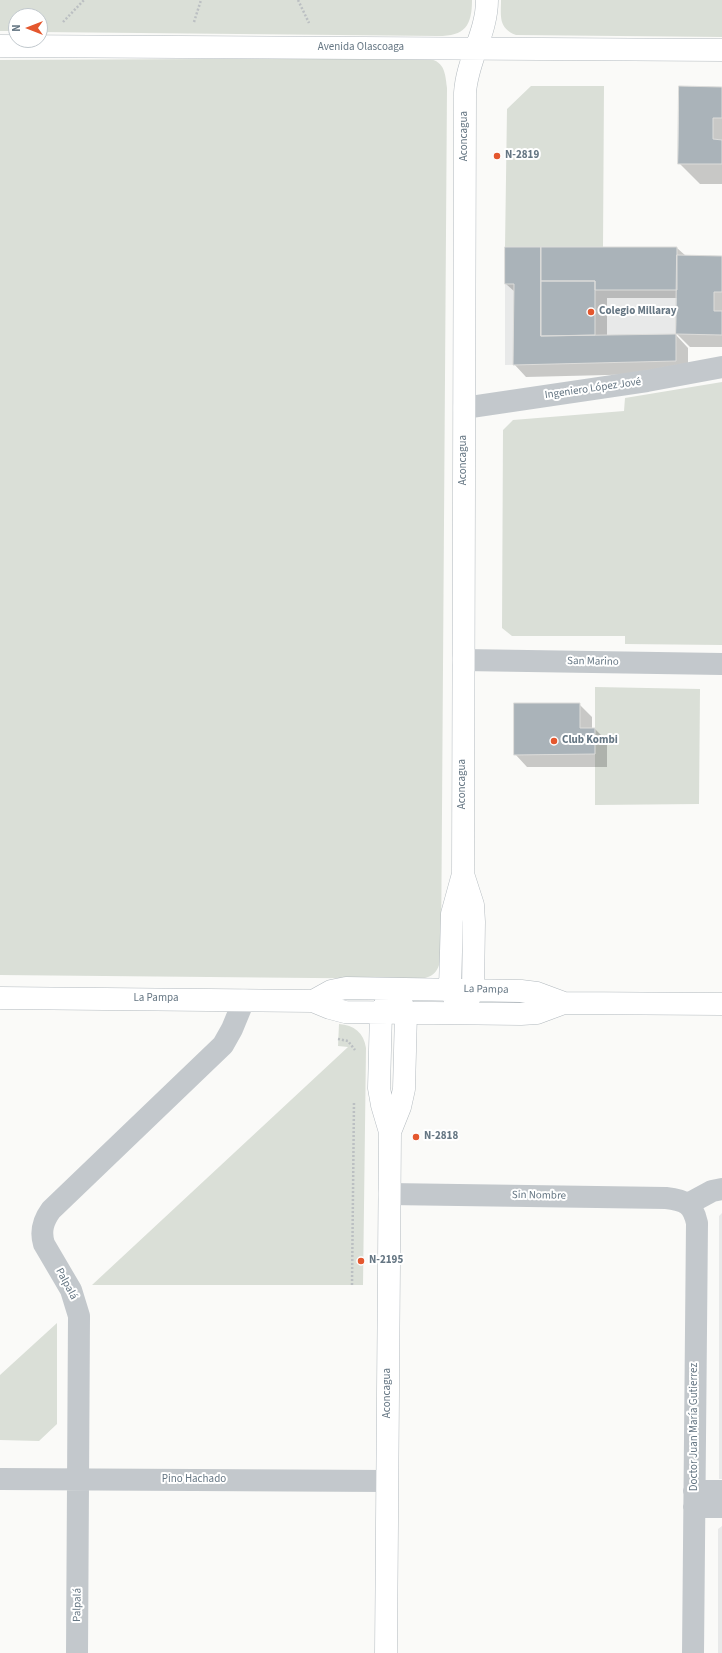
<!DOCTYPE html>
<meta charset="utf-8">
<style>
body{margin:0}
#map{position:relative;width:722px;height:1653px;overflow:hidden;background:#fafaf8;font-family:"Source Sans 3",sans-serif}
canvas{display:block}
.north{position:absolute;left:8px;top:8px;width:40px;height:40px;box-sizing:border-box;background:#fff;border:1px solid #c1c8cd;border-radius:50%;rotate:270deg;font-size:11px;font-weight:700;line-height:16px;text-align:center;color:#657683}
.north::after{content:'';display:block;margin:auto;width:14px;height:18px;background:#e4572e;clip-path:polygon(50% 0,100% 100%,50% 72%,0 100%)}
</style>
<div id="map">
<canvas width="722" height="1653"></canvas>
<div class="north">N</div>
</div>
<script>
const ctx = document.querySelector('canvas').getContext('2d');
ctx.lineJoin = 'round';
function paint(path, color) { ctx.fillStyle = color; ctx.fill(path, 'evenodd'); }
function trace(path, color, width, dash) { ctx.strokeStyle = color; ctx.lineWidth = width; ctx.lineCap = dash ? 'butt' : 'round'; ctx.setLineDash(dash || []); ctx.stroke(path); }
function drawText(font, color, halo, rows, align = 'center') {
  ctx.font = font + ' "Source Sans 3",sans-serif'; ctx.lineWidth = 4; ctx.setLineDash([]); ctx.textBaseline = 'middle'; ctx.strokeStyle = halo; ctx.fillStyle = color; for (const [text, x, y, turn = 0] of rows) {
    ctx.save(); ctx.translate(x, y); ctx.rotate((+turn || 0) * Math.PI / 180); ctx.textAlign = isNaN(turn) ? turn : align; if (halo) ctx.strokeText(text, 0, 0); ctx.fillText(text, 0, 0); ctx.restore();
  }
}
const built = new Path2D(`
 M505 247H677L676 361 505 365Z
 M722 1213V1479H719V1216Z
 M722 1526V1653H718V1529Z`);
const green = new Path2D(`
 M0 0H472C472 26 465 36 438 36L40 32V16H16V31H0Z
 M501 0H722V37L516 35C498 28 501 16 501 0Z
 M421 58C443 59 445 68 447 88L441 956C439 971 434 978 418 979L0 975V60Z
 M531 86H604L603 247H505L507 109Z
 M722 382V645L625 644V636H512L502 628 503 430 513 420 624 411 625 398Z
 M595 687 700 689 699 804 595 805Z
 M339 1024C354 1025 364 1033 366 1048L363 1285H92L348 1047 338 1046Z
 M57 1323V1424L39 1441 0 1440V1375Z`);
const shadow = new Path2D(`
 M722 88V184H700L679 163Z
 M677 248 686 256 722 257V347H690L677 334 678 298H607V336L676 335 688 348V373L526 377 514 364 515 292 506 284Z
 M579 704 592 717V729H595L607 741V767H527L515 754Z`);
const building = new Path2D(`
 M679 86 722 87V118H713V139L722 140V164H678Z
 M505 247H541V336L676 334V361L513 365 514 284H505Z
 M541 247H677V290H595V281H541Z
 M677 255 722 256V292H714V311H722V335L676 334Z
 M541 281H595V335L541 336Z
 M514 703H580V728H595V754L514 755Z`);
const path = new Path2D(`
 M298 0 309 23
 M63 22 84 0
 M194 22 201 0
 M338 1039 348 1041 355 1050
 M352 1285 354 1101`);
const street = new Path2D(`
 M464 408 647 381 722 367
 M463 660 722 664
 M389 1194 666 1198C685 1200 693 1204 697 1223L693 1653
 M688 1204 712 1191 722 1189
 M0 1479 387 1481
 M694 1491H722
 M694 1507H722
 M77 1653 79 1316 71 1290 44 1244C40 1231 43 1221 51 1210L223 1045 232 1029 244 1000`);
const secondary = new Path2D(`
 M0 46 722 50
 M463 874 473 905 474 922 473 990 467 1003
 M0 998 313 1001 330 1008 345 1012 521 1014 537 1013 564 1003
 M313 1001 331 991 346 988 521 991 537 993 564 1003 722 1004
 M461 1013 450 989 452 914 463 874 465 93C467 60 487 33 487 0
 M390 1132 400 1107 404 1089 406 1013 400 1000
 M386 1653 390 1132 382 1105 379 1088 381 1012 394 989`);
const markers = [
 [497,156,4,"#e4572e"],
 [591,312,4,"#e4572e"],
 [554,741,4,"#e4572e"],
 [416,1137,4,"#e4572e"],
 [361,1261,4,"#e4572e"]
];
const streetNames = [
 ["Avenida Olascoaga",361,48],
 ["Aconcagua",465,136,-90],
 ["Ingeniero López Jové",593,389,-8],
 ["Aconcagua",464,460,-90],
 ["San Marino",593,662,1],
 ["Aconcagua",463,784,-90],
 ["La Pampa",486,990,1],
 ["La Pampa",156,999],
 ["Sin Nombre",539,1196,1],
 ["Palpalá",66,1284,62],
 ["Aconcagua",388,1393,-90],
 ["Doctor Juan María Gutierrez",695,1427,-90],
 ["Pino Hachado",194,1480],
 ["Palpalá",78,1605,-89]
];
const poiNames = [
 ["N-2819",505,156],
 ["Colegio Millaray",599,312],
 ["Club Kombi",562,741],
 ["N-2818",424,1137],
 ["N-2195",369,1261]
];
paint(built, '#e8e9e9');
paint(green, '#dadfd7');
paint(shadow, '#0003');
paint(building, '#aab3b9');
trace(building, '#dcdcda', 1);
trace(secondary, '#b3babf', 23);
trace(path, '#bbbfc2', 2.5, [2, 2]);
trace(street, '#c3c8cc', 22);
trace(secondary, '#fff', 22);
for (const [x, y, r, color] of markers) { const dot = new Path2D(); dot.arc(x, y, r, 0, 2 * Math.PI); ctx.fillStyle = color; ctx.fill(dot); trace(dot, '#fff', 1.5); }
drawText('11px', '#657683', '#fff', streetNames);
drawText('bold 11px', '#657683', '#fff', poiNames, 'left');
</script>
